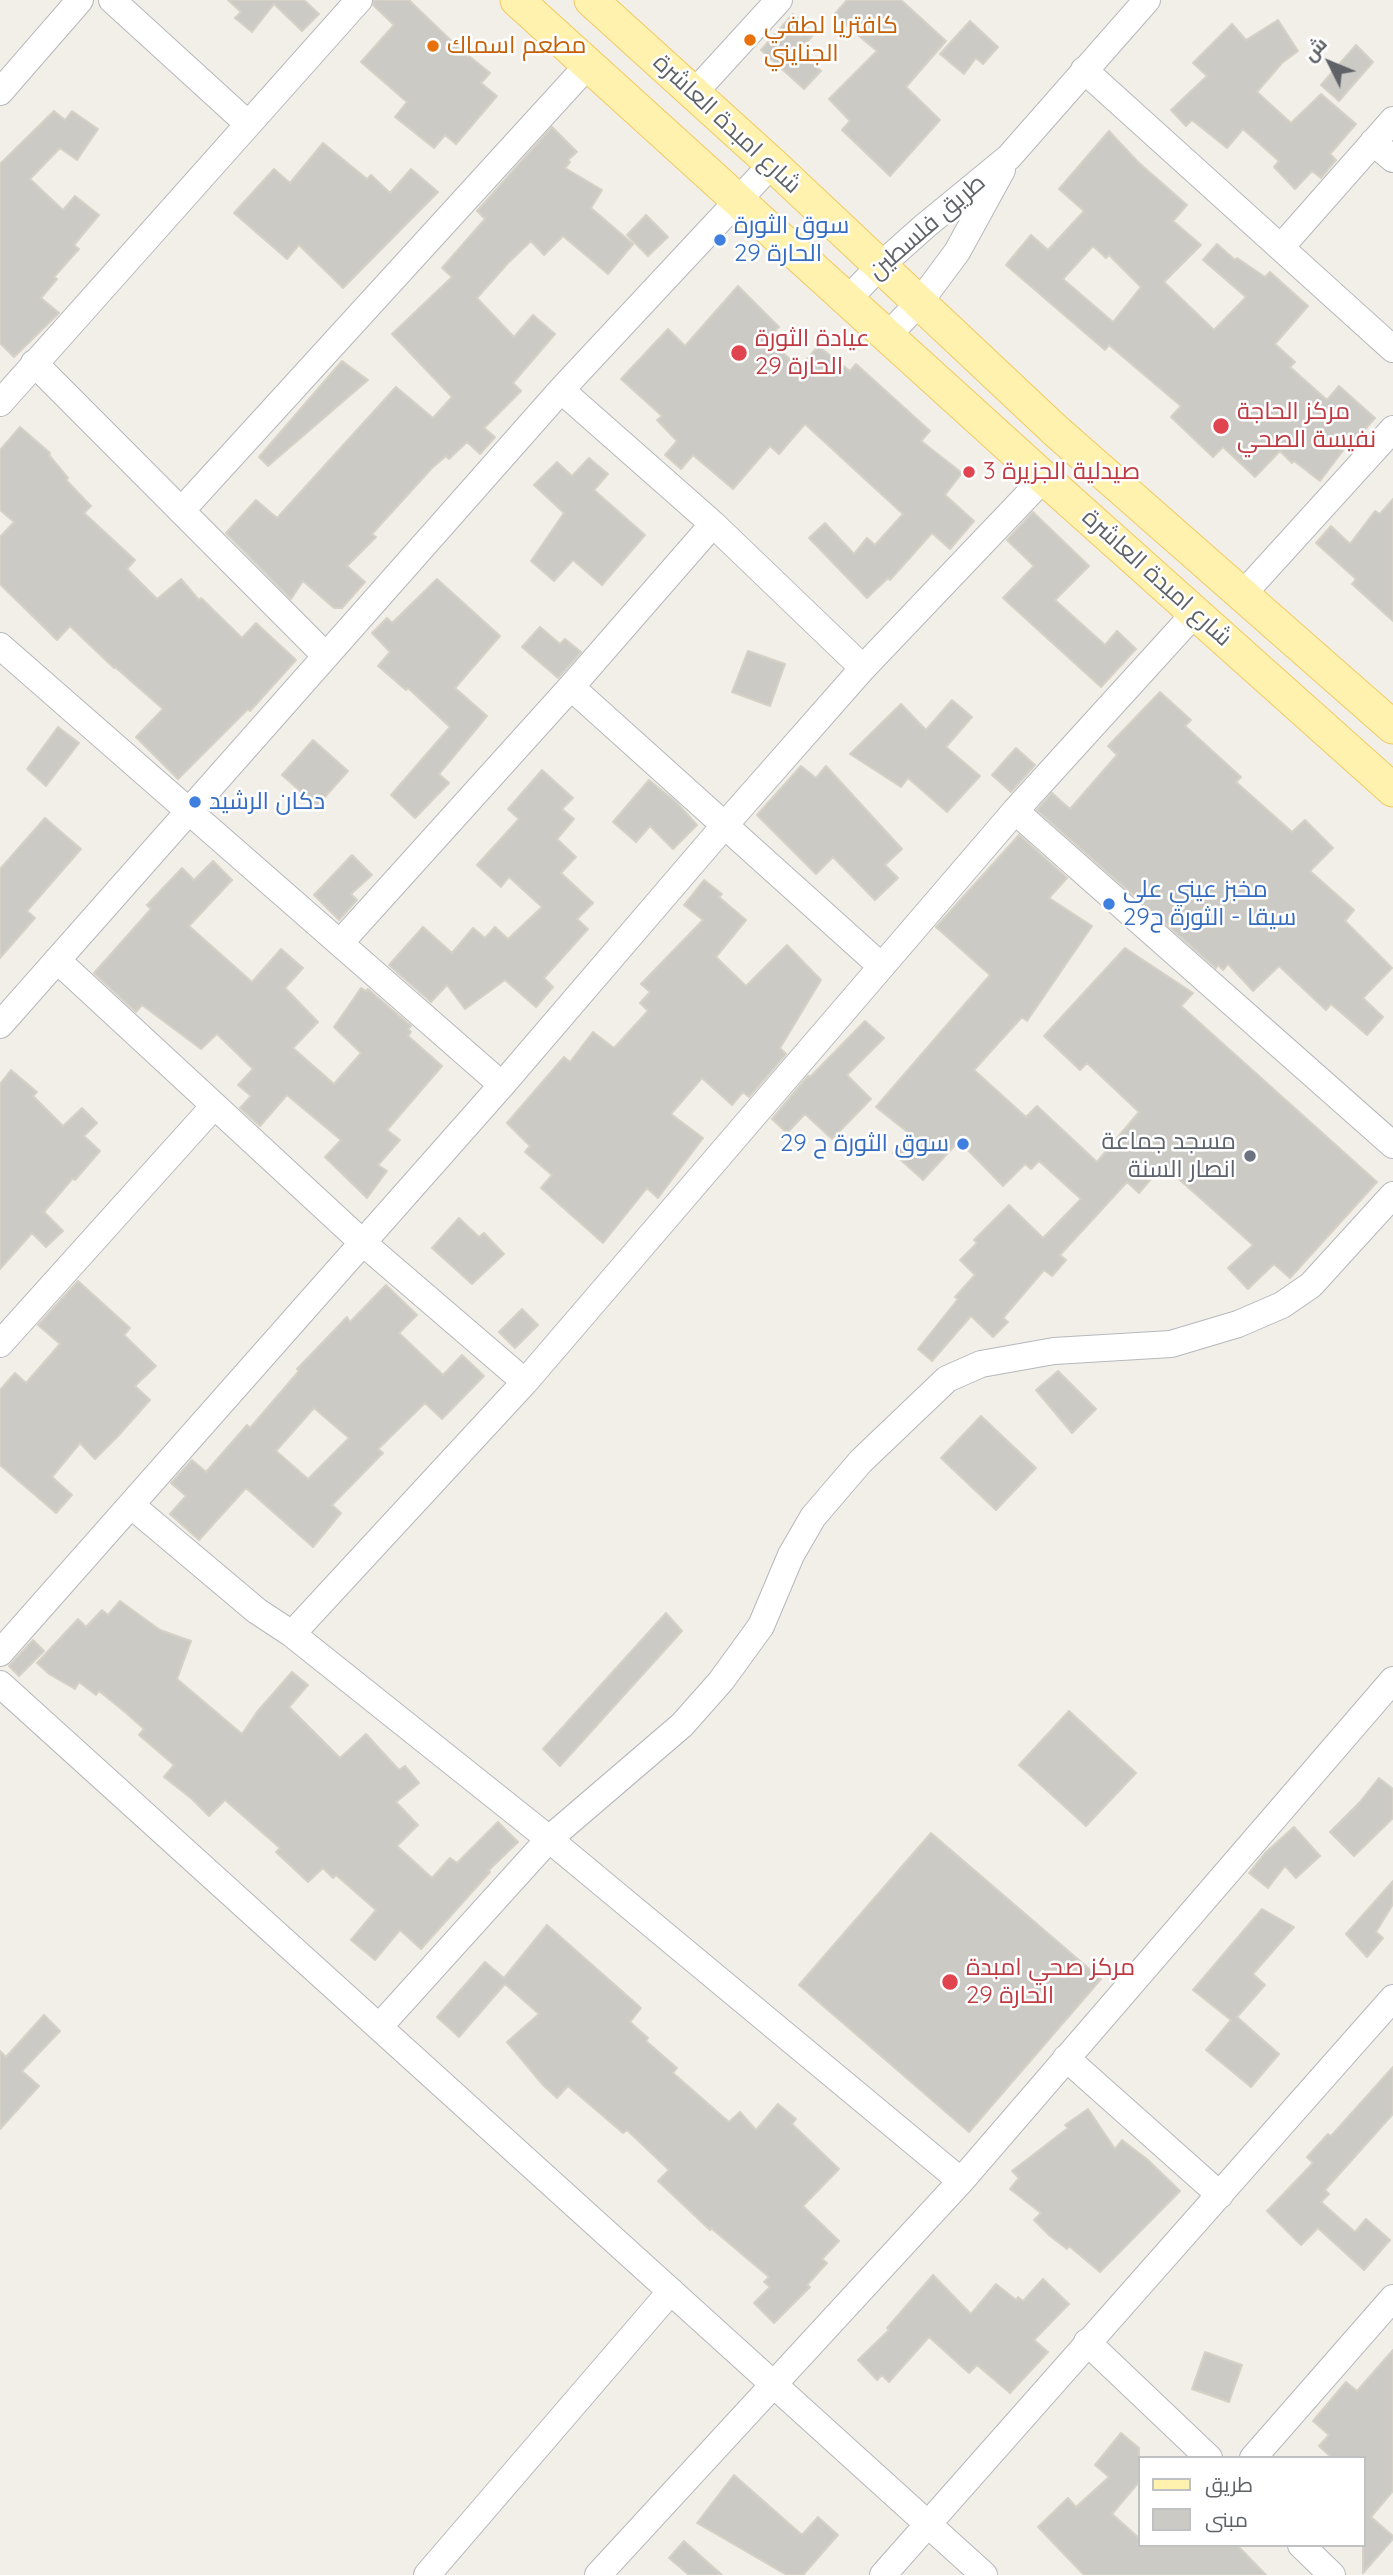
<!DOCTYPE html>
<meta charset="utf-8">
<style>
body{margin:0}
#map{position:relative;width:1393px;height:2575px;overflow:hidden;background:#f1efe8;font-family:Quicksand,Cairo,sans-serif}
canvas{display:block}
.legend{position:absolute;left:1138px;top:2456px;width:228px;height:91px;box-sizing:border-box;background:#fff;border:2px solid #bfc1c3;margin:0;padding:9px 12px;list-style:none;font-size:21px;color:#5f6368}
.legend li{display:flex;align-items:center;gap:14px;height:35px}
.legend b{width:35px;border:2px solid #bfc1c3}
.north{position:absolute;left:1295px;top:28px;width:70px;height:70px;-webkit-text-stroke:5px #fff;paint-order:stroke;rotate:313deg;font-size:19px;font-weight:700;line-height:28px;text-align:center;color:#5f6368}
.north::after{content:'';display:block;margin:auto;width:24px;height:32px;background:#5f6368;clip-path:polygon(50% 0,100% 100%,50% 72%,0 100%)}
</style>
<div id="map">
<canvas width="1393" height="2575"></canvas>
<ul class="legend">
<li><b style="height:9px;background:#fff2af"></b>طريق</li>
<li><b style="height:19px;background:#cccac5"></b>مبنى</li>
</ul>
<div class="north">ش</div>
</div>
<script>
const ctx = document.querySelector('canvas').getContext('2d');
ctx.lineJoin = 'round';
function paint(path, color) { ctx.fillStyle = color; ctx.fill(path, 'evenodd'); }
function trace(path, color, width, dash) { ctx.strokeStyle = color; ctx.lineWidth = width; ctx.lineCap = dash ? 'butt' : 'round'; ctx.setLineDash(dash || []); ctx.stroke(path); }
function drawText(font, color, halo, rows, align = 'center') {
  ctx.font = font + ' Quicksand,Cairo,sans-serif'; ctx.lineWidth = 5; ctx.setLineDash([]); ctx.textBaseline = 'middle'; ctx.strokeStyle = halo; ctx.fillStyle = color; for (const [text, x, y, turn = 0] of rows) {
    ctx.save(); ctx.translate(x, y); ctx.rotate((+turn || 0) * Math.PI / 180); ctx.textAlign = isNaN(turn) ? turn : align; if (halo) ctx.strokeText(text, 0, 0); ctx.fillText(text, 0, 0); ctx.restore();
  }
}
const building = new Path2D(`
 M228 0H304L319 14 302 31 274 4 252 32 235 18 241 12Z
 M374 0H409L468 57 469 56 490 73 481 83 497 96 456 144 445 135 434 148 395 117 407 102 361 62 394 25 373 5Z
 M847 0H901L946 41 906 87 940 120 890 176 842 130 850 121 829 99 877 51 834 15Z
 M793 14 814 34 799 51 821 71 804 89 761 50Z
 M1278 20 1298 51 1282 63 1257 92 1291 123 1321 94 1356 124 1330 154 1336 160 1321 178 1312 171 1295 189 1274 167 1279 161 1243 129 1227 148 1192 120 1186 126 1171 110 1207 76 1193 63 1232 24 1246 40Z
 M970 21 998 47 983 64 976 58 964 74 940 54Z
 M1356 45 1373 62 1339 101 1321 85Z
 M54 111 65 120 72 111 98 129 77 160 60 148 30 179 63 210 75 196 99 215 74 245 79 249 54 277 57 279 41 298 59 313 14 357 0 343V164Z
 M552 127 577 152 568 160 570 162 565 168 602 190 591 208 633 244 608 274 563 236 544 255 531 241 508 263 477 298 514 337 533 315 555 334 513 383 521 391 484 428 495 437 480 454 467 442 449 459 446 456 432 468 372 534 376 537 347 566 365 582 342 608H334L303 581 291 599 226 533 256 500 277 518 396 387 433 418 452 397 392 334 452 277 442 268 485 219 477 211Z
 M1109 131 1138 162 1187 205 1173 221 1201 245 1164 282 1214 330 1246 297 1203 260 1217 244 1235 260 1237 258 1265 277 1270 272 1308 306 1275 344 1295 362 1290 367 1327 400 1339 386 1375 418 1354 442 1351 440 1320 481 1294 461 1292 463 1280 451 1255 477 1223 447 1213 457 1171 417 1181 406 1109 345 1105 350 1006 265 1031 235 1048 250 1084 211 1059 189ZM1093 246 1106 258 1109 255 1141 287 1113 322 1063 279Z
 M323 143 367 179 371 175 390 193 411 169 438 192 343 288 299 245 287 259 234 213 274 169 290 183Z
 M646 215 668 237 648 256 627 235Z
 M738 286 779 327 767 339 800 368 818 346 850 371 856 364 930 431 921 441 962 473 945 495 974 521 950 549 932 533 890 580 888 578 867 598 809 538 825 523 854 554 867 538 875 545 903 514 805 424 779 454 770 446 733 489 693 455 681 469 665 455 677 441 657 420 662 416 621 379 668 329 685 346Z
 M342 361 368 380 268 466 259 457Z
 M20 427 50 453 49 455 68 478 66 480 91 506 84 513 135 560 127 569 157 599 181 579 199 600 201 598 242 638 256 623 296 660 250 711 248 709 178 779 136 737 163 709 115 667 114 668 70 626 57 640 0 584V537L14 522 0 510V450Z
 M589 458 608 474 594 490 645 535 602 585 573 560 554 581 531 561 564 513 534 485 557 462 572 476Z
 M1393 499V621L1352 584 1356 579 1316 543 1331 526 1350 544 1375 511 1380 514Z
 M1033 512 1089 566 1055 600 1105 645 1117 631 1136 649 1101 687 1003 598 1034 566 1007 540Z
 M437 579 500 636 455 688 487 716 439 774 449 783 415 818 391 795 450 727 408 688 406 690 378 666 390 652 372 633 387 618 392 623Z
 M540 627 560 644 565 639 581 652 558 678 522 647Z
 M748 651 785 664 770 706 732 692Z
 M1160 692 1191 720 1185 726 1241 777 1236 782 1292 832 1305 820 1333 848 1310 871 1354 910 1345 921 1392 968 1363 998 1383 1017 1367 1035 1331 1004 1326 1010 1279 966 1253 991 1228 964 1223 970 1218 965 1216 968 1037 810 1052 793 1070 809 1117 755 1108 746Z
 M952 700 972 717 946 747 980 776 947 812 908 778 901 787 850 754 901 704 926 730Z
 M58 727 79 743 46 786 27 769Z
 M313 740 348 771 317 806 282 775Z
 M1016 748 1035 765 1011 792 992 775Z
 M801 766 816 778 826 766 902 849 885 865 898 878 875 900 833 857 816 874 757 815Z
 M542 770 573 798 562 809 574 819 557 839 576 857 561 873 593 903 577 919 588 929 544 978 553 987 536 1007 505 980 465 1009 447 985 431 1002 389 965 423 927 452 953 473 928 485 938 495 927 508 939 542 907 509 877 501 887 477 865 519 819 508 809Z
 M649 780 676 802 697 825 673 849 650 826 636 842 613 822Z
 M45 818 81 849 27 911 35 918 0 958V869Z
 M1019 835 1067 878 1049 898 1092 926 1027 1021 1022 1017 974 1070 1026 1117 1037 1106 1097 1162 1139 1112 1087 1063 1080 1070 1044 1036 1125 948 1193 993 1181 1006 1377 1182 1290 1278 1274 1264 1248 1289 1228 1268 1253 1245 1163 1165 1139 1193 1127 1182 1060 1255 1066 1260 1052 1276 1044 1270 1003 1318 1008 1322 993 1337 971 1316 932 1361 918 1349 958 1299 955 1297 975 1275 960 1260 977 1243 974 1240 1009 1205 1043 1238 1081 1199 1039 1161 1031 1169 1025 1164 1003 1186 959 1141 923 1180 893 1153 910 1134 876 1107 990 975 936 927Z
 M352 855 372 875 351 894 357 900 339 920 314 895Z
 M213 861 232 880 189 926 252 982 281 949 303 968 285 988 318 1022 293 1048 334 1084 361 1053 334 1027 361 988 366 991 368 989 411 1026 408 1029 411 1032 408 1036 442 1066 387 1130 400 1140 378 1165 387 1171 367 1198 325 1157 341 1140 287 1095 260 1126 240 1108 251 1096 238 1085 253 1069 217 1034 201 1049 142 1005 136 1012 94 973 151 909 147 905 182 868 194 880Z
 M704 880 722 894 719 897 746 920 716 957 746 986 787 945 821 980 780 1048 786 1054 749 1097 743 1092 732 1105 702 1078 671 1114 703 1138 658 1198 647 1188 603 1243 541 1188 552 1175 525 1152 530 1146 507 1123 564 1057 570 1062 593 1032 614 1048 648 1011 640 1003 650 992 641 984 703 920 684 905Z
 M865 1021 884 1038 847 1075 871 1099 832 1139 805 1114 787 1133 772 1119 808 1076 810 1077Z
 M11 1070 37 1092 33 1096 63 1126 82 1108 97 1123 84 1136 100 1151 75 1180 73 1178 44 1212 63 1231 46 1247 32 1233 0 1269V1084Z
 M459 1218 479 1237 484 1233 504 1254 472 1284 432 1248Z
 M78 1281 130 1328 124 1335 156 1366 135 1386 150 1400 119 1435 95 1459 80 1443 52 1477 72 1495 56 1513 0 1465V1390L15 1373 26 1383 60 1344 38 1325Z
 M386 1285 417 1315 399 1333 443 1375 462 1355 484 1376 442 1419 425 1403 378 1449 383 1453 332 1505 341 1513 313 1547 246 1488 199 1540 170 1514 186 1496 171 1483 192 1460 206 1472 247 1425 250 1428 299 1371 297 1369 347 1317 350 1322ZM314 1408 349 1438 308 1479 276 1451Z
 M522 1309 538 1325 515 1348 499 1332Z
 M1058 1371 1096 1409 1072 1433 1036 1390Z
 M981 1416 1036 1468 996 1510 941 1458Z
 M120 1601 160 1630 191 1641 177 1679 242 1734 257 1712 292 1672 308 1685 289 1707 340 1758 366 1734 399 1770 405 1766 419 1783 396 1802 418 1825 397 1846 432 1878 450 1858 457 1863 498 1822 518 1842 488 1871 490 1872 421 1949 400 1930 375 1960 351 1940 376 1910 336 1875 333 1878 323 1868 308 1882 276 1852 280 1848 225 1800 209 1816 192 1799 164 1777 174 1765 139 1735 144 1729 125 1712 99 1691 96 1695 79 1682 75 1689 49 1674 37 1663 78 1619 86 1627 102 1610 108 1615Z
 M666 1613 682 1631 560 1766 543 1749Z
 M33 1640 44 1651 19 1676 9 1666Z
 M1069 1711 1136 1773 1086 1826 1019 1765Z
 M1379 1778 1393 1789V1818L1354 1856 1330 1832 1360 1802Z
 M1294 1827 1320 1856 1296 1878 1285 1866 1268 1888 1249 1873 1265 1853Z
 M931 1833 1101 1979 969 2132 799 1985Z
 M1393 1881V1904L1376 1932 1383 1938 1367 1957 1346 1934Z
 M1262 1909 1294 1927 1253 1974 1265 1985 1237 2017 1279 2054 1251 2087 1206 2050 1231 2020 1193 1990Z
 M547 1925 641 2008 630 2022 648 2038 646 2041 677 2068 673 2073 729 2122 740 2112 756 2130 778 2104 796 2119 792 2124 839 2169 803 2206 839 2241 822 2259 827 2263 807 2285 810 2287 774 2323 754 2303 770 2287 764 2282 769 2277 711 2228 710 2230 658 2181 669 2170 627 2130 623 2133 568 2086 557 2098 543 2085 507 2042 539 2014 505 1984 459 2037 437 2017 485 1962 504 1978Z
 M44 2015 60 2031 22 2071 39 2086 0 2129V2051L6 2057Z
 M1393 2067V2114L1325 2190 1329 2194 1321 2202 1355 2232 1366 2219 1390 2240 1364 2270 1318 2228 1301 2245 1267 2211 1313 2163 1307 2157 1328 2134 1331 2136Z
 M1088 2109 1115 2149 1122 2140 1148 2160 1180 2191 1100 2272 1069 2246 1067 2249 1050 2236 1034 2220 1041 2213 1010 2189 1019 2178 1012 2171 1068 2128 1065 2125Z
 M933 2275 971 2314 996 2284 1016 2300 1018 2297 1023 2301 1043 2279 1069 2304 1034 2340 1048 2352 1010 2393 977 2365 969 2373 929 2337 889 2382 882 2375 877 2380 858 2360 889 2330 887 2328Z
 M1393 2350V2491L1371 2517 1393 2536V2539L1363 2573V2458H1332L1319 2446 1329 2435 1313 2421 1346 2382 1357 2391Z
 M1205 2352 1242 2365 1229 2402 1192 2389Z
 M1121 2433 1139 2448V2482L1112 2514 1139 2538V2545H1237L1266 2575H1084L1038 2527 1068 2498 1076 2507 1109 2477 1095 2465Z
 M734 2475 802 2535 818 2517 838 2535 803 2575H787L697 2523Z
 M684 2541 722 2575H689L669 2558Z`);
const minor = new Path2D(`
 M112 0 248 124
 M1084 70 1393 349
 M0 92 80 0
 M694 93 779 0
 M1373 142 1393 159
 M1282 246 1393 120
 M847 300 880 266 925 226 1009 157 1147 0
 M887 336 919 303 957 252 1002 170
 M34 363 326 656
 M561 390 713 524 863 668
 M0 403 359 0
 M181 511 588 65
 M1243 594 1393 429
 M0 646 502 1085
 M571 687 881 966
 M1015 811 1393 1145
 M340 943 571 687 713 524
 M57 960 362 1242 525 1382
 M0 1025 561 390 772 164
 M0 1344 214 1106
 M131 1505 257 1611 292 1634 525 1382 1015 811 1195 613
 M292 1634 549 1839 961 2181
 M0 1653 502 1085 724 826 863 668 1044 478
 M0 1684 984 2575
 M379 2027 549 1839 682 1725 721 1681 761 1626 791 1555 813 1517 861 1461 947 1379 981 1364 1054 1351 1171 1344 1238 1324 1282 1305 1311 1285 1393 1195
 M1066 2058 1220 2195
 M1087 2342 1209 2458
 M1253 2458 1393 2298
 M1301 2545 1332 2575
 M427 2575 671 2291
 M598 2575 961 2181 1393 1680
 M883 2575 1393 1998`);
const major = new Path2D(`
 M517 0 1044 478 1393 790
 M591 0 772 164 1056 431 1393 727`);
const markers = [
 [750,40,7,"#e8710a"],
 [433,46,7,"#e8710a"],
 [720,240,7,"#3f7fe0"],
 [739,353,9,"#e0444e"],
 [1221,426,9,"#e0444e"],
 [969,472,7,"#e0444e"],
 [195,802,7,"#3f7fe0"],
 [1109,904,7,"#3f7fe0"],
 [963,1144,7,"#3f7fe0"],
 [1250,1156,7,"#6b7280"],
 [950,1982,9,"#e0444e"]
];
const foodNames = [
 ["كافتريا لطفي",764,26],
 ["الجنايني",764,54],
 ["مطعم اسماك",447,46]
];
const streetNames = [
 ["شارع امبدة العاشرة",727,124,43],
 ["طريق فلسطين",927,227,-41],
 ["شارع امبدة العاشرة",1157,578,42]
];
const shopNames = [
 ["سوق الثورة",734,226],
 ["الحارة 29",734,254],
 ["دكان الرشيد",209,802],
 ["مخبز عيني على",1123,890],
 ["سيقا - الثورة ح29",1123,918],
 ["سوق الثورة ح 29",949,1144,"right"]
];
const healthNames = [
 ["عيادة الثورة",755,339],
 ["الحارة 29",755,367],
 ["مركز الحاجة",1237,412],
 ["نفيسة الصحي",1237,440],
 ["صيدلية الجزيرة 3",983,472],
 ["مركز صحي امبدة",966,1968],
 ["الحارة 29",966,1996]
];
const worshipNames = [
 ["مسجد جماعة",1236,1142],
 ["انصار السنة",1236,1170]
];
paint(building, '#cccac5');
trace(building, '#d6d1c6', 2);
trace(minor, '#b5b8bc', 28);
trace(major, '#f2c960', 35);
trace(minor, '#fff', 26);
trace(major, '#fff2af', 33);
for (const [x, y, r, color] of markers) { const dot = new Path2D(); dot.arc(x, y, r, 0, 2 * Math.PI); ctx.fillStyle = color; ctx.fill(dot); trace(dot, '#fff', 2.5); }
drawText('24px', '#c56008', '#fff', foodNames, 'left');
drawText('24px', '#5f6368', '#fff', streetNames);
drawText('24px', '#366cbe', '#fff', shopNames, 'left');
drawText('24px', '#be3a42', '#fff', healthNames, 'left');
drawText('24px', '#5b616d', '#fff', worshipNames, 'right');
</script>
